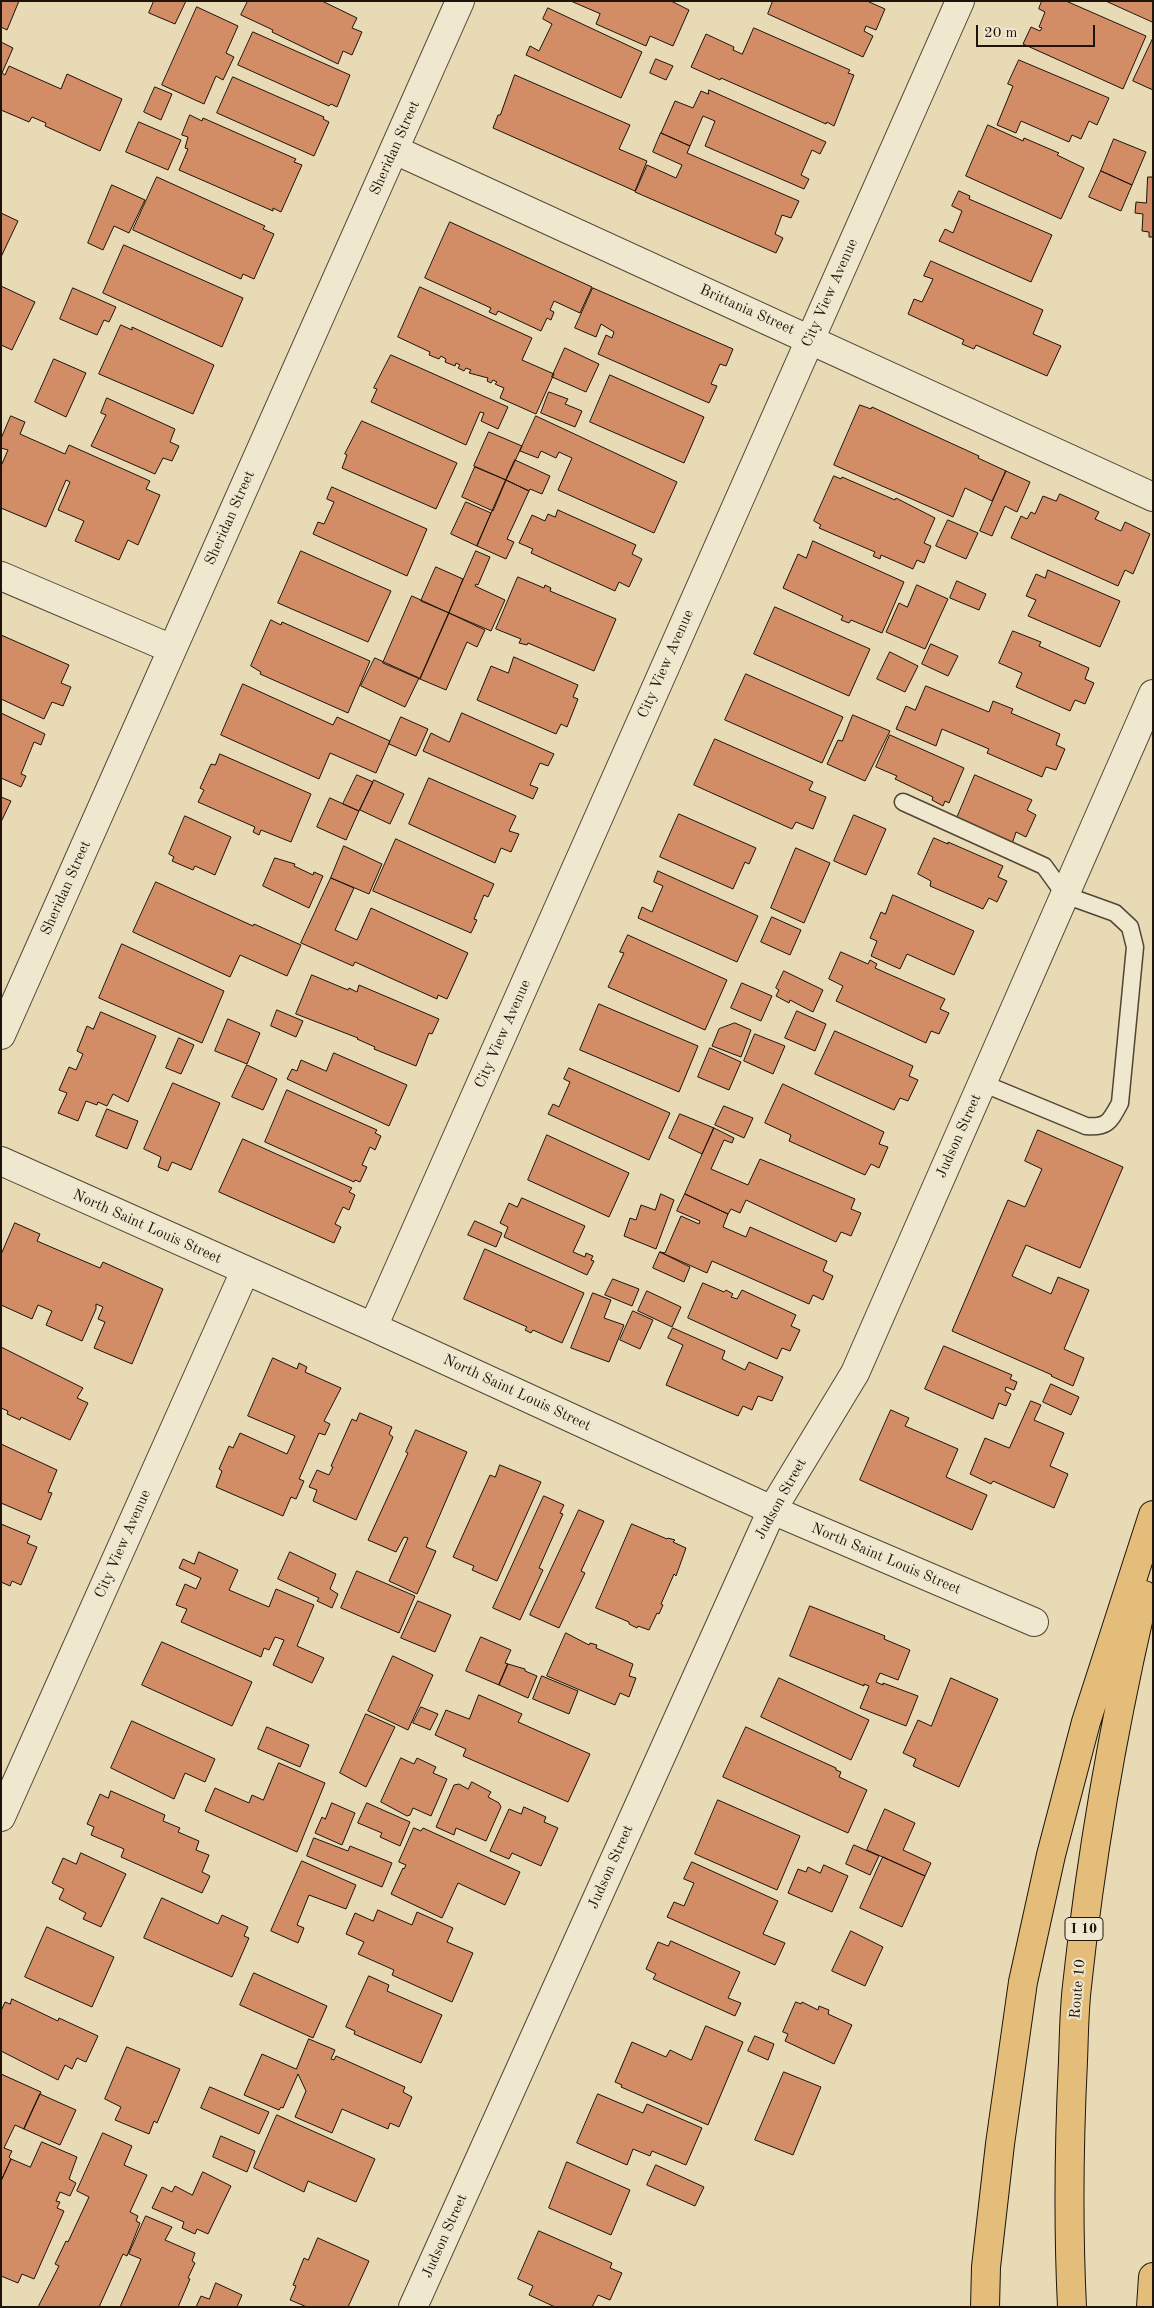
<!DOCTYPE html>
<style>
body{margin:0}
#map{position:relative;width:1154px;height:2308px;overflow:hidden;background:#e8dab5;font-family:"Old Standard TT",serif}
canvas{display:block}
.frame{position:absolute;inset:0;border:2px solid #1f1409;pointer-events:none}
.scale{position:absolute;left:976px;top:25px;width:119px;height:22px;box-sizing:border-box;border:2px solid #1f1409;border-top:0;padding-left:6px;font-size:15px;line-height:18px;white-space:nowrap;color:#1f1409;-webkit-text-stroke:4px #f0e7cf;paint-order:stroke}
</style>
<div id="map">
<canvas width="1154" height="2308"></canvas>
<div class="frame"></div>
<div class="scale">20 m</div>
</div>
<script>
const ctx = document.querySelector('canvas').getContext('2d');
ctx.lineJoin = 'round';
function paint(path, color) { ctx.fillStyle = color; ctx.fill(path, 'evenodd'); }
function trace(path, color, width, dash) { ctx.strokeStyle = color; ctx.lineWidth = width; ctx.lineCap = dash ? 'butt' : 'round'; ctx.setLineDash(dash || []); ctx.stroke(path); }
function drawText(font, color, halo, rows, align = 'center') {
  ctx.font = font + ' "Old Standard TT",serif'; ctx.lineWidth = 4; ctx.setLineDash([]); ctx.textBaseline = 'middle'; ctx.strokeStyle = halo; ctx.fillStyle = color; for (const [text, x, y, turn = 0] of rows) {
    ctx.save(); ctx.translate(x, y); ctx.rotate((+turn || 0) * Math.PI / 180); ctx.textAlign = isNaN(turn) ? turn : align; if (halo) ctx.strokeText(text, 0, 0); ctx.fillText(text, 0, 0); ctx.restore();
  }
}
const building = new Path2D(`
 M1 1H19L7 30 1 27Z
 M154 1H186L175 24 149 13Z
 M248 1H322L357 18 352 28 362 32 352 55 343 51 338 64 272 32 273 30 241 15Z
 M571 1H671L689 10 673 46 650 36 646 46 596 24 600 14Z
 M773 1H867L885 9 876 30 866 26 864 31 873 36 863 57 768 14Z
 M1042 1H1066L1146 36 1123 89 1023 44 1031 27 1040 31 1042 28 1039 27 1045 12 1039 9Z
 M1106 1H1153V22Z
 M197 7 238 26 226 53 234 57 223 80 216 76 204 104 162 85Z
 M548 8 642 52 621 98 526 55 530 46 539 51 552 24 543 19Z
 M754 28 850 70 848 73 854 75 834 126 827 122 826 124 721 78 720 80 691 67 706 34 734 47 733 50 742 54Z
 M253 32 350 75 337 107 331 104 329 106 238 65Z
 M1153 38V90L1133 81Z
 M1 42 13 48 2 73 5 75 9 66 61 89 67 74 122 99 100 151 45 126 46 123 32 117 29 122 1 110Z
 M656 59 673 66 666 80 650 73Z
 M1019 60 1109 98 1097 125 1089 121 1081 139 1072 135 1069 142 1021 121 1016 133 997 125 1013 86 1008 84Z
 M515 75 630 125 619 149 647 161 635 191 493 128 498 115H500Z
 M233 77 324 117 323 119 329 122 314 156 217 113Z
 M155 87 172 94 161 120 144 112Z
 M709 90 826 142 820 154 812 150 801 175 809 179 804 189 705 146 715 121 703 116 690 146 661 133 675 101 693 108 701 91 708 94Z
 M190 115 202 121 203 118 296 159 294 162 302 165 281 212 273 208V211L179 170 188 149 185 148 188 137 182 135Z
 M139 122 181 140 168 170 126 152Z
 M988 125 1023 141 1024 138 1059 153 1057 155 1084 168 1061 219 966 176Z
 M661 133 690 146 687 153 799 201 791 218 782 215 775 234 783 238 776 253 635 192 647 165 676 178 682 165 653 152Z
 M1114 139 1146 152 1132 185 1101 171Z
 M1101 171 1132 185 1121 211 1089 197Z
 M157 177 265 226 263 229 274 234 254 279 243 274 241 279 133 230Z
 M1148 177H1153V237H1149V232L1142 231 1143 214 1135 213 1136 202 1146 203Z
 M112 185 145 200 129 233 114 226 103 250 88 243Z
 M959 191 970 196 969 199 1052 235 1031 282 939 241 945 229 953 233 962 211 952 206Z
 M1 213 18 221 1 257Z
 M450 222 592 287 580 313 554 301 550 310 554 312 551 320 547 318 541 331 498 311 496 315 489 312 491 308 425 278Z
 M124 245 243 298 222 347 103 293Z
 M931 261 1043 310 1033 334 1061 346 1047 376 976 345 974 349 962 344 964 340 908 314 914 299 922 302 933 279 924 276Z
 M1 286 35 302 12 350 1 345Z
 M420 287 532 338 522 360 554 374 536 414 500 398 504 388 495 384 497 382 493 380 491 383 487 381 488 378 469 373 471 370 466 368 464 371 458 368 460 365 456 363 455 366 445 362 446 359 441 356 439 359 429 355 430 352 398 337Z
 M73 288 116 307 109 322 104 320 97 335 60 319Z
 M593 288 733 349 726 366 720 364 711 384 717 386 709 403 598 354 606 335 612 338 614 332 601 324 596 337 575 328Z
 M121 325 132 330V327L214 365 193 414 99 374Z
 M565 348 599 364 586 392 552 377Z
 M391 355 508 407 498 429 481 421 484 413 480 412 466 445 371 402 377 389 374 388Z
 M54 359 86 373 66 417 35 402Z
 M610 375 704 417 684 463 590 422Z
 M549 392 568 399 565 404 582 411 575 427 541 413Z
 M107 398 175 429 170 442 179 446 172 461 163 458 155 474 91 446 106 415 101 413Z
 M860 405 871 409 872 407 979 456 978 458 1006 471 992 501 965 488 953 517 834 465Z
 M11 416 25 422 20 434 65 454 69 445 150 481 146 489 160 495 138 545 128 540 119 560 75 541 84 521 58 510 70 482 66 480 46 527 1 508V466L8 450 1 448V439Z
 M536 416 677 482 654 533 558 490 572 458 559 452 556 458 541 451 538 458 520 451Z
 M362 421 457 463 436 509 342 468 347 455 345 454Z
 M489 432 522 446 506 480 474 466Z
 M515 460 550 476 542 494 530 489 529 491 506 480Z
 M475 467 506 480 493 511 462 497Z
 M1006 471 1030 482 1017 512 1005 506 992 536 980 531Z
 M834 476 841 479 842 477 895 500 896 498 935 518 924 543 931 546 924 563 917 560 913 569 881 555 880 559 873 556 875 552 819 528 821 525 814 521Z
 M506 480 529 491 507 539 514 542 506 559 477 546Z
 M332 487 427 529 407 576 313 534 318 522 324 524 334 502 327 499Z
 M1060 494 1099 512 1095 519 1121 531 1125 522 1150 534 1133 574 1125 570 1118 586 1011 538 1021 516 1027 519 1031 512 1035 514 1043 496 1056 501Z
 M466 502 491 513 477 546 451 534Z
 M558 510 636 545 632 554 642 559 629 587 619 582 615 591 531 553 533 549 519 543 532 515 545 521 548 514 555 517Z
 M948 520 978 533 966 559 936 546Z
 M813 541 904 582 882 633 851 620 849 623 841 620 843 616 783 588 798 554 806 558Z
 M301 551 391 591 368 642 278 603Z
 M476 551 490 557 478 585 476 584 475 586 505 600 491 631 449 613Z
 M436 567 463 579 449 613 421 601Z
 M1048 570 1120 601 1100 647 1028 616 1036 600 1026 596 1036 574 1045 578Z
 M518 577 544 588 545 585 551 588 550 591 616 619 594 671 528 643 527 645 519 643 521 639 496 629Z
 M957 581 986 594 979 610 950 598Z
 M917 585 948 599 925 649 886 632 899 603 907 607Z
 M412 596 449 613 420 679 383 663Z
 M775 607 870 649 849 696 754 654Z
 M449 613 485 630 477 647 467 642 446 690 420 679Z
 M271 620 281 625 282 622 370 661 348 713 260 674 261 672 251 666Z
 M1013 631 1041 642 1039 646 1089 668 1085 679 1094 683 1085 704 1075 700 1070 711 1016 687 1022 673 999 663Z
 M1 635 69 665 61 683 71 687 63 706 52 702 44 719 1 699Z
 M931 644 958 656 948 676 922 664Z
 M890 652 918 666 905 692 877 679Z
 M514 657 578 685 573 697 578 699 567 727 561 724 556 734 477 700 491 666 508 673Z
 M375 658 419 678 405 707 361 686Z
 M746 674 843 717 822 763 725 720Z
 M243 684 333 725 337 717 390 741 376 773 330 753 319 779 221 735Z
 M926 686 989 712 993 701 1013 709 1011 713 1060 734 1056 745 1065 749 1056 770 1046 767 1042 777 987 753 989 749 942 729 936 746 896 729 906 706 915 710Z
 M1 713 45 734 41 745 34 742 21 774 26 776 21 787 1 778Z
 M462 713 554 754 548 766 540 763 530 785 538 788 533 799 423 751 431 733 449 742Z
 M853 715 890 731 865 781 827 764 838 740 842 741Z
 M401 717 428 729 416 756 389 744Z
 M890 735 964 768 949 803 945 801 943 806 932 800 933 797 895 779 897 776 876 767Z
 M715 739 813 782 809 790 826 797 813 829 796 822 792 829 694 785Z
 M220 754 311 794 291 842 261 830 259 835 253 832 255 827 198 802 204 790 200 788 211 764 215 765Z
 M357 775 373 782 359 811 343 804Z
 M975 775 1032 800 1027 810 1036 815 1026 837 1016 832 1011 847 957 818Z
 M429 778 516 816 509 831 519 834 511 852 501 848 495 863 409 824Z
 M374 780 404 794 390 824 360 810Z
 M1 797 11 801 1 822Z
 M330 798 359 811 346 840 317 827Z
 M679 814 756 848 749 864 745 862 733 889 660 857Z
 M854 815 886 829 866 875 834 861Z
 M185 816 231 837 215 875 195 866 193 870 172 861 174 857 169 854Z
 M934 838 948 844V842L1003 866 998 877 1007 881 997 902 989 898 983 909 930 886 931 881 918 874Z
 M396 839 494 884 488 897 484 895 474 919 477 920 471 933 373 891Z
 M344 846 382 864 369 894 331 878Z
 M796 848 830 863 804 923 771 908Z
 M275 858 295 864 294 866 313 875 314 872 323 876 309 908 263 886Z
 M658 871 758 916 737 962 638 918 642 907 652 912 663 886 654 882Z
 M331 878 354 888 335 930 357 940 371 908 468 953 447 999 438 995 437 999 355 962 353 966 301 943Z
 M156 882 253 926 254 924 301 945 287 976 240 955 230 977 133 932Z
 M893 895 974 931 954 975 907 954 900 969 871 956 877 941 870 938 881 912 885 914Z
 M772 917 801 930 790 955 761 942Z
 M628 935 727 980 705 1030 608 987 624 953 620 952Z
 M122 944 224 991 202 1043 99 998Z
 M841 952 868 964 870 960 877 964 875 968 945 999 940 1009 949 1013 939 1034 931 1031 926 1043 836 1001 843 986 829 979Z
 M784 971 823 990 813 1012 790 1000 789 1003 776 996 779 990 776 988Z
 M312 975 348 990 349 988 357 992 359 985 439 1019 432 1034 429 1033 416 1066 374 1049 375 1047 357 1039 358 1038 296 1014Z
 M742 983 772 996 761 1021 731 1008Z
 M599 1004 698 1046 679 1092 580 1050Z
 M277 1010 303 1021 296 1037 271 1026Z
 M797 1011 826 1024 815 1051 785 1038Z
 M101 1012 156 1036 128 1102 113 1094 107 1106 98 1102 97 1105 86 1101 78 1121 58 1113 67 1093 59 1090 69 1067 76 1070 83 1054 77 1051 87 1026 93 1029Z
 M228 1019 260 1033 247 1064 215 1051Z
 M735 1023 751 1030 741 1057 712 1046 719 1029Z
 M835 1031 913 1066 909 1076 918 1080 908 1101 900 1098 894 1110 815 1074Z
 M755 1034 785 1046 773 1074 744 1061Z
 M179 1038 194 1045 181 1074 166 1068Z
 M710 1048 741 1062 729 1090 698 1077Z
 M334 1053 407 1085 389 1126 287 1079 292 1069 297 1071 301 1060 326 1071Z
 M247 1065 277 1079 263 1110 232 1097Z
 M569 1068 670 1113 649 1160 548 1114 553 1104 559 1107 570 1082 564 1079Z
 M173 1083 220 1103 191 1170 172 1162 168 1171 158 1167 161 1157 144 1149Z
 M783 1084 884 1132 879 1144 888 1147 879 1168 871 1164 865 1175 789 1141 791 1135 765 1123Z
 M287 1090 377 1130 375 1133 381 1136 375 1150 370 1147 362 1165 367 1167 360 1182 355 1180 354 1182 265 1142Z
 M724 1106 753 1118 744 1138 715 1125Z
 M107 1109 138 1121 127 1149 96 1136Z
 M680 1114 714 1128 702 1154 669 1138Z
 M714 1128 734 1138 732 1143 724 1140 711 1169 748 1185 760 1159 855 1199 851 1209 861 1213 851 1236 841 1232 836 1242 746 1200 740 1213 731 1209 728 1214 685 1194Z
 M1038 1130 1123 1167 1080 1268 1026 1245 1012 1276 1051 1294 1058 1277 1089 1290 1064 1349 1084 1358 1073 1386 1051 1376 1052 1375 952 1331 1008 1200 1025 1207 1042 1169 1025 1161Z
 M547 1135 629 1173 609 1217 528 1180Z
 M243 1139 352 1188 349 1192 355 1195 349 1210 343 1207 335 1224 341 1227 334 1243 219 1192Z
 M661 1194 674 1200 656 1249 624 1236 630 1218 636 1220 641 1205 655 1210Z
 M685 1194 728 1214 723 1227 746 1237 750 1227 827 1261 823 1271 833 1276 823 1300 813 1295 809 1304 712 1261 707 1273 660 1252 665 1253 681 1216 699 1224 700 1221 677 1211Z
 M522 1198 585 1226 573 1252 585 1257 586 1253 593 1256 591 1260 594 1261 587 1275 504 1237 508 1227 500 1223 509 1203 517 1207Z
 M475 1221 502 1233 496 1247 468 1235Z
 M15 1223 40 1234 37 1241 100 1268 103 1262 163 1289 132 1364 94 1348 105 1322 98 1319 103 1307 96 1304V1309L82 1341 46 1325 52 1311 38 1305 32 1319 1 1305V1255Z
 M485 1249 584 1293 562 1343 533 1330 531 1333 525 1330 527 1327 464 1299Z
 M660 1252 690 1267 684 1282 653 1268Z
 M613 1279 639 1289 632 1306 605 1295Z
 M703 1283 724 1292 726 1290 733 1294 731 1297 737 1299 742 1290 796 1315 791 1326 800 1330 790 1351 782 1348 777 1359 688 1318Z
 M647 1291 681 1307 672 1327 638 1311Z
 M593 1293 611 1300 604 1318 624 1325 609 1362 571 1348Z
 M633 1311 653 1320 640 1349 620 1340Z
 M673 1328 725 1351 722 1359 745 1370 749 1362 783 1377 772 1401 758 1396 752 1410 743 1406 738 1416 666 1385 683 1345 668 1338Z
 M944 1346 1012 1375 1010 1379 1017 1382 1014 1390 1006 1387 1005 1391 1011 1394 1006 1406 999 1403 993 1419 925 1389Z
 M1 1347 83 1388 77 1398 88 1403 70 1440 21 1417 20 1420 7 1414 8 1411 1 1408Z
 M273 1358 297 1369 299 1363 307 1367 305 1372 341 1388 324 1421 330 1424 325 1435 319 1433 299 1479 304 1481 296 1499 291 1497 283 1516 216 1487 222 1471 219 1469 229 1446 233 1448 240 1433 287 1454 295 1436 248 1416Z
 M1051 1384 1079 1397 1071 1415 1043 1402Z
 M1031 1401 1041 1405 1034 1420 1064 1433 1050 1466 1068 1474 1054 1508 993 1481 991 1484 970 1474 985 1438 1009 1448Z
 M891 1410 909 1418 905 1426 958 1449 946 1477 987 1495 972 1530 860 1480Z
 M360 1413 392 1427 389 1434 393 1437 356 1520 313 1501 317 1490 309 1487 317 1470 329 1475 333 1467 331 1466 352 1419 356 1421Z
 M416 1430 467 1452 426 1547 436 1551 417 1594 389 1581 408 1538 404 1537 396 1552 368 1540 408 1453 406 1452Z
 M1 1444 57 1470 48 1492 52 1493 41 1520 1 1503Z
 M500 1465 541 1482 497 1581 472 1570 474 1566 453 1557 490 1475 495 1477Z
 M544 1496 564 1505 560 1513 563 1514 539 1568 543 1570 520 1620 493 1608Z
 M579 1510 604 1521 581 1571 585 1573 559 1628 530 1615Z
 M1 1524 30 1536 27 1543 37 1547 21 1585 12 1581 10 1586 1 1582Z
 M632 1524 667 1539 668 1538 675 1540 673 1542 686 1548 676 1576 674 1574 661 1604 663 1605 659 1614 657 1613 649 1630 638 1626 637 1628 629 1624V1622L596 1608Z
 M199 1552 238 1570 229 1590 269 1607 276 1589 314 1605 297 1646 324 1658 312 1683 273 1665 284 1640 275 1637 269 1650 264 1648 261 1657 181 1622 187 1609 176 1605 185 1584 196 1589 201 1578 179 1568 183 1559 194 1564Z
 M290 1552 336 1574 330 1589 338 1594 332 1608 317 1601 319 1598 278 1579Z
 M357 1571 415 1596 399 1633 341 1608Z
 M418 1601 451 1615 435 1652 401 1638Z
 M810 1606 885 1636 884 1639 910 1650 898 1680 880 1673 876 1682 883 1685V1683L918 1696 906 1726 860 1708 869 1686 864 1684V1686L790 1656Z
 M566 1633 589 1645 590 1643 597 1645 596 1648 633 1664 629 1676 636 1678 629 1697 620 1693 615 1705 547 1676Z
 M481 1637 511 1650 505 1663 508 1664 499 1685 466 1671Z
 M162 1642 252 1682 232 1726 142 1685Z
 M393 1656 433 1675 408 1730 368 1711Z
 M508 1664 525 1669V1671L537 1676 528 1698 499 1685Z
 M542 1676 578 1691 569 1714 533 1699Z
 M779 1678 869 1720 851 1760 761 1717Z
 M951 1678 998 1699 959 1787 913 1766 916 1759 903 1753 918 1720 931 1726Z
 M479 1695 522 1714 518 1722 590 1754 568 1802 463 1756 466 1749 435 1735 446 1710 469 1719Z
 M421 1707 438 1714 430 1730 413 1723Z
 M366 1714 395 1727 366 1787 340 1773Z
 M132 1721 215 1759 205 1782 185 1773 174 1799 111 1768Z
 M267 1727 309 1745 300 1767 258 1749Z
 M746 1727 836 1768V1770L841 1772 839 1777 867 1790 848 1833 723 1777Z
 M401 1758 414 1764 417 1758 436 1767 433 1773 447 1779 431 1816 413 1808 410 1815 407 1816 381 1802Z
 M279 1763 325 1783 297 1852 205 1811 215 1788 249 1803 252 1795 263 1800Z
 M472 1782 491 1792 488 1797 499 1803 501 1807 486 1841 456 1828 454 1835 436 1827 454 1785 459 1784 468 1789Z
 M111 1791 165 1815 163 1821 180 1828 178 1832 199 1841 196 1850 209 1855 202 1872 210 1876 202 1893 121 1857 124 1849 91 1835 94 1827 87 1824 100 1794 108 1798Z
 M718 1800 800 1836 777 1890 695 1854Z
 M332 1803 355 1813 342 1845 315 1833 322 1817 325 1819Z
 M367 1803 410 1822 400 1846 380 1837 382 1833 358 1823Z
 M524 1807 546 1817 544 1822 558 1828 541 1866 512 1853 509 1859 490 1851 509 1809 521 1814Z
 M885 1809 915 1823 903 1850 931 1863 925 1876 867 1850Z
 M414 1828 421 1831 423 1828 520 1872 505 1905 458 1883 442 1918 391 1894 403 1868 404 1869 406 1865 399 1862Z
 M314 1838 348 1851 350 1846 392 1863 382 1887 307 1856Z
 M854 1845 879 1856 870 1875 846 1864Z
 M81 1853 126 1874 101 1927 83 1919 86 1913 59 1899 64 1889 52 1883 63 1858 76 1864Z
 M883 1857 925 1876 902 1927 860 1908Z
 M302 1861 356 1885 346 1909 309 1895 297 1925 304 1928 298 1943 271 1931Z
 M692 1862 778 1901 763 1934 785 1943 775 1965 667 1917 674 1902 684 1906 694 1883 684 1879Z
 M824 1865 848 1876 832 1912 788 1893 798 1869 806 1872 808 1867 820 1873Z
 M162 1898 218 1924 222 1915 248 1927 244 1936 249 1938 232 1977 144 1938Z
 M378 1910 412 1925 417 1912 453 1928 447 1942 473 1953 452 2002 392 1975 394 1970 358 1954 364 1942 346 1934 355 1913 373 1921Z
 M47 1927 114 1957 92 2007 25 1977Z
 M851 1931 883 1947 865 1986 832 1971Z
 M671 1941 740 1972 728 1998 741 2003 735 2016 653 1979 656 1974 646 1969 658 1942 668 1946Z
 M254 1973 327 2006 313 2038 240 2005Z
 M369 1976 389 1985 387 1991 442 2015 421 2063 354 2034 355 2031 346 2027Z
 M12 1999 58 2021 59 2018 98 2036 86 2062 77 2058 72 2069 65 2065 58 2080 1 2051V2011L5 2002 10 2004Z
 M796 2002 801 2004 802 2002 818 2010 819 2006 829 2010 828 2014 852 2025 834 2064 785 2041 788 2034 783 2032Z
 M706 2026 743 2042 708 2125 621 2087 622 2085 615 2082 632 2042 666 2057 670 2050 691 2060Z
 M755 2036 774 2044 768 2060 748 2051Z
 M309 2039 335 2050 331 2059 334 2060 336 2056 405 2087 403 2092 412 2097 399 2127 390 2123 388 2129 342 2109 332 2133 295 2117 306 2091 298 2074 283 2108 281 2107 279 2110 244 2095 262 2054 296 2069Z
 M127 2047 180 2069 157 2123 154 2121 149 2134 115 2120 121 2107 105 2099Z
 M784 2072 821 2087 793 2155 755 2140Z
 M1 2074 41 2092 24 2129 15 2125 4 2148 12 2151 9 2157 11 2159 1 2181Z
 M210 2087 269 2112 259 2134 201 2108Z
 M40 2094 76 2110 60 2145 24 2129Z
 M598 2094 643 2113 647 2104 702 2128 686 2165 652 2151 650 2156 633 2149 627 2165 577 2143Z
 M277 2115 375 2159 356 2202 308 2181 304 2192 254 2168Z
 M103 2133 132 2146 124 2165 147 2175 130 2212 138 2216 136 2221 140 2223 127 2256 123 2254 99 2307H38L59 2266 55 2264 66 2241 68 2242 89 2197 77 2191Z
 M221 2136 255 2151 247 2172 213 2157Z
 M42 2142 77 2157 69 2179 76 2183 70 2196 60 2192 56 2201 60 2202 57 2208 64 2211 34 2279 22 2274 18 2283 1 2276V2181L11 2159 30 2167Z
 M567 2162 630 2190 611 2235 549 2208Z
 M656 2165 704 2187 695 2206 647 2185Z
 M203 2172 231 2186 208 2234 197 2229 195 2234 182 2228 184 2222 152 2208 162 2187 172 2192 175 2186 192 2195Z
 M146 2216 172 2227 165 2240 195 2253 192 2261 195 2263 188 2278 190 2279 178 2307H120L141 2259 129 2254Z
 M539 2231 612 2263 610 2268 622 2273 610 2300 598 2295 592 2307H555L529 2295 533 2286 518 2279Z
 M318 2238 369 2261 348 2307H307L290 2300 296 2286 293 2285 304 2258 308 2260Z
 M216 2283 242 2295 237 2307H196L201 2296 209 2299Z`);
const lane = new Path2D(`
 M903 802 1044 866 1065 895 1115 913 1130 927 1135 947 1120 1103C1110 1121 1108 1128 1086 1126L982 1083`);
const street = new Path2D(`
 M395 150 1153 497
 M1 576 172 649
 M1 1035 460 1
 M1 1161 373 1327 772 1510 1034 1622
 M373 1327 960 1
 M1 1817 245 1271
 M413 2307 772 1510 855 1373 1153 694`);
const highway = new Path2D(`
 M985 2307 986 2267 1000 2144 1023 1982 1051 1855 1086 1722 1153 1515
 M1072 2307C1068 2225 1069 2143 1073 2061 1074 2036 1074 2011 1077 1986 1091 1855 1114 1723 1144 1595
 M1151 2307 1153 2277`);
const shields = [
 [1084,1929,38]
];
const shieldNames = [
 ["I 10",1084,1929]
];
const streetNames = [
 ["Sheridan Street",395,148,-66],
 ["City View Avenue",830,293,-66],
 ["Brittania Street",747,310,24],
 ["Sheridan Street",230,518,-66],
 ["City View Avenue",666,664,-66],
 ["Sheridan Street",66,888,-66],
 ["City View Avenue",503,1034,-66],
 ["Judson Street",959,1136,-66],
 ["North Saint Louis Street",147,1227,24],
 ["North Saint Louis Street",517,1393,25],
 ["Judson Street",781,1499,-61],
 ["City View Avenue",123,1544,-66],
 ["North Saint Louis Street",886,1559,23],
 ["Judson Street",611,1867,-66],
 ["Route 10",1078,1989,-85],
 ["Judson Street",445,2236,-66]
];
paint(building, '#d28c66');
trace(building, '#1f1409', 1);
trace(lane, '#514634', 19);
trace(street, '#514634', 30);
trace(highway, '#1f1409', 30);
trace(lane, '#f0e7cf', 16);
trace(street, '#f0e7cf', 28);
trace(highway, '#e4bd7a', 28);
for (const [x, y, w] of shields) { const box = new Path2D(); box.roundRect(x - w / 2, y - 11.5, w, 23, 4); ctx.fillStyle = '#f0e7cf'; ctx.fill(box); trace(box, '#1f1409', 1); }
drawText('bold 14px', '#1f1409', null, shieldNames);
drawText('15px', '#1f1409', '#f0e7cf', streetNames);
</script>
